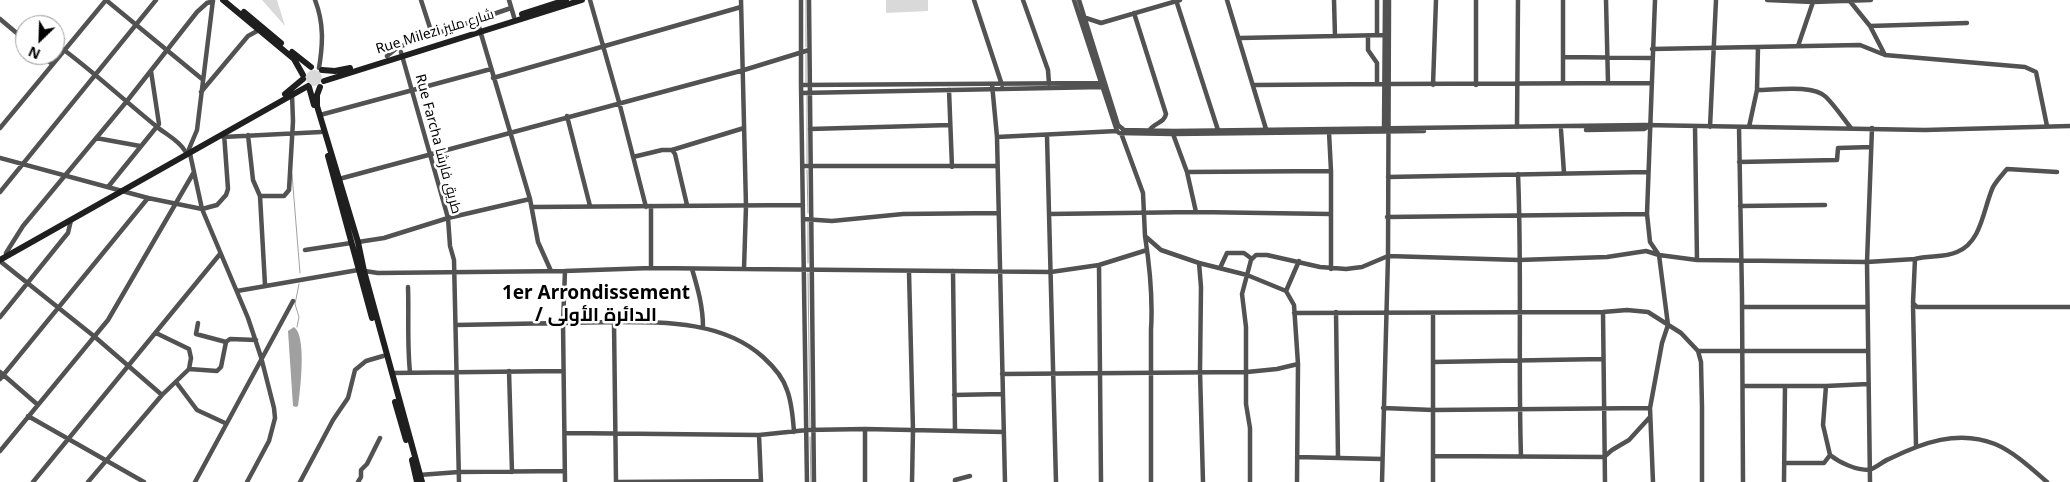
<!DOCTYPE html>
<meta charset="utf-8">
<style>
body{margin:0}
#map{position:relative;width:2070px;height:482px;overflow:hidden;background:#fff;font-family:"Noto Sans",sans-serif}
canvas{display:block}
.north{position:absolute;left:15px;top:15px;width:50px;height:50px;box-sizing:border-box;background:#fff;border:1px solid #999;border-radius:50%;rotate:204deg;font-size:14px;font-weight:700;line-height:20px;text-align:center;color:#000}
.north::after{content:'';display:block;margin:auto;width:18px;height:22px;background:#000;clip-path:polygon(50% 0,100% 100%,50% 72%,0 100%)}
</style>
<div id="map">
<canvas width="2070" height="482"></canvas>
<div class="north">N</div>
</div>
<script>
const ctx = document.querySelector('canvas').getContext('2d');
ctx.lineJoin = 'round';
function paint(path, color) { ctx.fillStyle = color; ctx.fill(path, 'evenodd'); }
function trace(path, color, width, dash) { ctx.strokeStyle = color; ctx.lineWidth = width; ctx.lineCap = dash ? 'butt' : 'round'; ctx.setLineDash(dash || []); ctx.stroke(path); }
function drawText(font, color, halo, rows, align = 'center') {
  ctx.font = font + ' "Noto Sans",Cairo,sans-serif'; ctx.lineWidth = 5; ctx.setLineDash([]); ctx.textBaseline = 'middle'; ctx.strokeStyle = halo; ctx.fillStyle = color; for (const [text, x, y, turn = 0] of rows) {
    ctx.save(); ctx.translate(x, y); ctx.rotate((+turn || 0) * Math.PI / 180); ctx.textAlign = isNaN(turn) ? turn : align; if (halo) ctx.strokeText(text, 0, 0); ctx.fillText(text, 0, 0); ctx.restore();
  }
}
const green = new Path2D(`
 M262 0H277L285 26Z
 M886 0H928V11L886 13Z
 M306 78a8 8 0 1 1 16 0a8 8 0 1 1-16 0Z`);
const water = new Path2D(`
 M294 327C307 336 300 391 298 406L296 407 293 406 288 331Z`);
const stream = new Path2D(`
 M806 0V47
 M806 54V82
 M807 94V163
 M807 170 808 213
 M292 174 300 273
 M808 222V263
 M808 273 810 427
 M297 327 299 317 295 304 299 284
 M810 437 811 482`);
const street = new Path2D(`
 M213 0 197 130 189 149 202 209 248 318 261 357 274 408 275 418 269 441 247 482
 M315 0C324 23 323 44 319 68
 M421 0 432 34
 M509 0 514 17
 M590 0 619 102 646 207
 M801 0V85L807 482
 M809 0 814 482
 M974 0 1002 85
 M1023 0 1048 70 1049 84
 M1074 0 1117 131 1119 133 1173 134 1424 131
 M1079 0 1118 125 1124 130 1174 131 1644 125 1925 130 2070 126
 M1176 0 1218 130
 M1227 0 1266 129
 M1334 0 1335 36
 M1606 0 1608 82
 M1767 0 1813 2
 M1849 0 1870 26 1885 55
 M1134 13 1166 114C1164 124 1154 122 1149 131
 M1083 17 1101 23 1180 0
 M0 19 25 40
 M1870 26 1967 23
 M479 27 530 199 538 242 551 271
 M1377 35V0
 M1368 36V50L1377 63V84
 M1240 38 1385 35
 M1798 46 1813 2 1871 0
 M1652 49 1860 45 1885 55 2025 67 2036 72 2047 126
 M64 50C96 74 125 101 156 126 165 134 179 140 185 151
 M401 52 448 218 450 246 454 260 459 482
 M42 55 52 64
 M387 56 398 47 511 8
 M1563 57 1651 58
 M493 78 741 7
 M1563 83V0
 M992 84 997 137 1005 482
 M1387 84 1651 83
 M801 85 1100 83
 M1254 85 1383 84
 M1433 85 1436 0
 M1476 85V0
 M949 90 952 167
 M1757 90C1775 90 1813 84 1826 97 1835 106 1843 118 1851 128
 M201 92 248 36 259 30
 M801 93 1102 87
 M320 115 491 69
 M567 116 590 206
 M1517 127 1518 0
 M1695 127 1697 260
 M1710 127 1716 0
 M1739 127 1742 296 1743 482
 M1749 127 1757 90 1758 47
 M0 128 106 0 202 79
 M810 129 950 125
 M1561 130 1564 173
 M1586 130 1644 129 1649 126
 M1384 131 1385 0
 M1329 132 1331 171V269
 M1121 133 1143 193 1145 236 1161 250 1199 263 1201 287 1200 371 1203 482
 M1173 134 1187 172 1196 212
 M248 135 253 180 260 196 265 285
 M1047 136 1056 482
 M223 137 321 132
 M997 137 1117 131
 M96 138 140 146
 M672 150 675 154 687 205
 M633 157 662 150H672L744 128
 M0 158 148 198 202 209 217 205 226 195 228 189 224 133
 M1739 162 1837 160 1838 148 1871 147
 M802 166H996
 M1187 172 1331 171
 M1518 174C1522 269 1518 363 1521 457
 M1388 177 1647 172
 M339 179 744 70 809 50
 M108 187 159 124 151 71
 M0 192 156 0
 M260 196H284L289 190 293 121 292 94
 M1740 206 1825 205
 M532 207 803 205
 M1049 214 1196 212 1330 214
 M1387 217 1647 214
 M803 219 832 221 903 214 998 213
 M1145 236C1150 268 1153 298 1151 330V482
 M358 242 384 238 448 218 530 199
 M305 250 351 243
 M6 253 23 226 127 101 197 12 207 3 213 1
 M1915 259C1928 255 1944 258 1957 252 1982 242 1983 209 1993 187 1997 180 2002 175 2007 169L2057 172
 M0 261 95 337 162 395
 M1199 263 1247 275 1286 291
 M1099 265 1101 482
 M651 268V206
 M1220 268 1227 253H1244L1252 259
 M692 269C698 289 703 307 703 327
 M744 269 1051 272 1099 265 1147 250
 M565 271 651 268 744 269 746 206 741 0
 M953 271 955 431
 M909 272 913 430 912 482
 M408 287C409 316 407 344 410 372
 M237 291 358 270 378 273 565 271 563 323 565 482
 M1913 305 1916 446
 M1742 307H1867
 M1336 312 1338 458
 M1603 312 1605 482
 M1294 313 1603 312 1627 310 1648 312 1681 333 1698 351 1701 362 1702 407V482
 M1433 313V482
 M0 317 63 239 68 233 71 220
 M614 322C665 322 723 321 763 357 773 366 783 377 787 390 792 403 793 418 794 432
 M198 323 196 334 226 342
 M456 325 614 322 616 482
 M156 333 189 349 191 358 189 369
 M1698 351H1868
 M1433 362 1603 359
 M509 371 512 472
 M0 372 38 405
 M392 373 563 371
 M1002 374 1247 372 1277 369 1298 364
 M0 379 148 198
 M176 382 197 410 225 423
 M1743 386H1826L1868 384
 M1826 386 1823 425 1830 455
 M954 395 1003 394
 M1383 408 1433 410 1650 408
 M28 416 144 482
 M565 433 759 435 807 430 865 429
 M759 435 761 482
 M0 451 108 320 194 172
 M1433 456 1604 457 1612 450 1629 440 1650 417
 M1297 457 1382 459
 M1784 463H1824L1830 455C1840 463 1856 470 1869 470 1875 469 1883 461 1889 459 1922 443 1958 429 1995 444 2014 452 2031 468 2047 482
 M419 475 459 472 565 471
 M33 482 220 254
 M88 482 162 395 189 369 217 371 221 367 226 342 230 339 256 340
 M195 482 293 301
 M300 482 333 420 348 398 355 370 366 361 383 356
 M358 482 361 477V470L367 464 380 438
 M616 482 761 481
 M865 482V429L1004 432
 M955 482V480L970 476
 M1250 482V428L1246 404V327L1242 294 1251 260 1256 255H1267L1320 267 1346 269 1362 267 1388 256 1519 260 1607 257 1646 251 1659 255 1697 260 1867 262 1915 259 1913 303 1917 307H2070
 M1297 482 1298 364 1294 305 1286 291 1299 261
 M1382 482 1388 256 1389 0
 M1653 482 1650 408 1662 343 1668 325 1659 255 1650 242 1647 214 1655 0
 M1784 482 1785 386
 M1870 482 1867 262 1872 128`);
const secondary = new Path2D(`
 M223 0 294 59 303 75
 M244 12 281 43
 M522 14 566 0
 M292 52 311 67
 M322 70 335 71 350 68
 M324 81 582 0
 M309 87 314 105
 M320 87 317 95V106L358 242 364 271 422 482
 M285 94 303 79
 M328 156 372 318
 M0 260 308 86
 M395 402 406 440
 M412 460 417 482`);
const streetNames = [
 ["Rue Milezi شارع مليز",435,32,-17],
 ["Rue Farcha طريق فارشا",438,144,75]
];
const districtNames = [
 ["1er Arrondissement",596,294],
 ["/ الدائرة الأولى",596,316]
];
paint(green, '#d9d9d9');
paint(water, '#a0a0a0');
trace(stream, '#a0a0a0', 1);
trace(street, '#525252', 4.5);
trace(secondary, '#1f1f1f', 6);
drawText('14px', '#000', '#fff', streetNames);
drawText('bold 19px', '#000', '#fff', districtNames);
</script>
